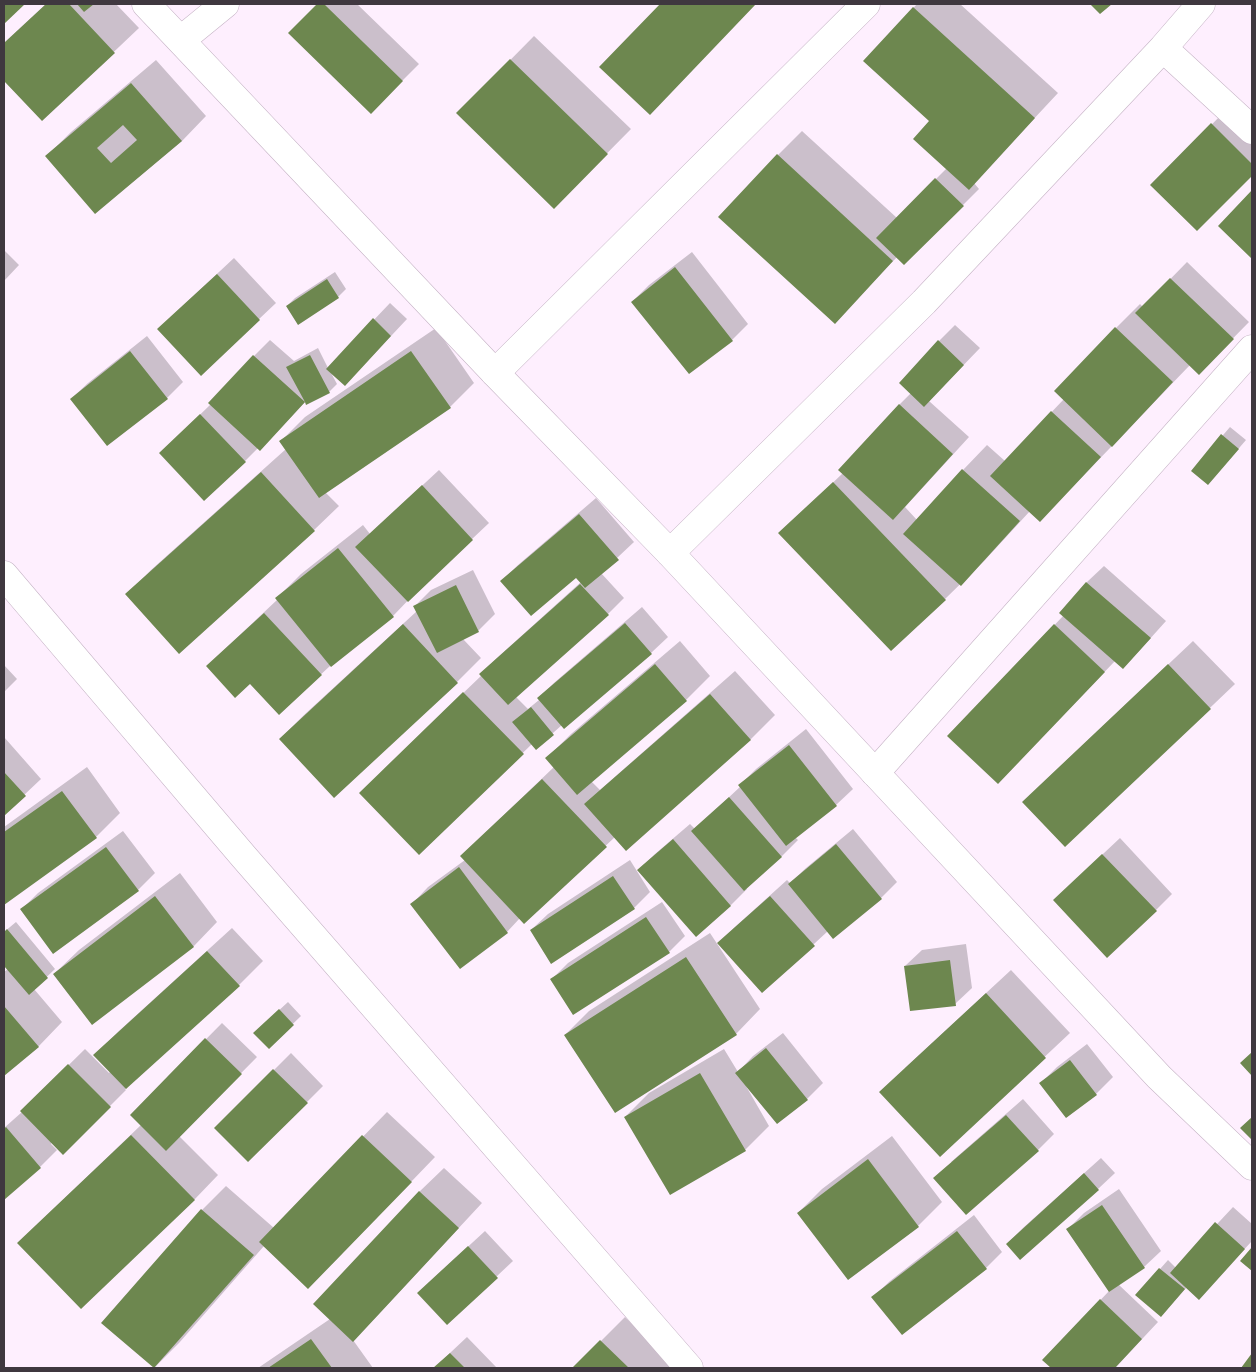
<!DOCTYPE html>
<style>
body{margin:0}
#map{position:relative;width:1256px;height:1372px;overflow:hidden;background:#feeffe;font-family:"Asap Condensed",sans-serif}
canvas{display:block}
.frame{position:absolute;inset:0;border:5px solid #3f383f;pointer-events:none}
</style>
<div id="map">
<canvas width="1256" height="1372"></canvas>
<div class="frame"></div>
</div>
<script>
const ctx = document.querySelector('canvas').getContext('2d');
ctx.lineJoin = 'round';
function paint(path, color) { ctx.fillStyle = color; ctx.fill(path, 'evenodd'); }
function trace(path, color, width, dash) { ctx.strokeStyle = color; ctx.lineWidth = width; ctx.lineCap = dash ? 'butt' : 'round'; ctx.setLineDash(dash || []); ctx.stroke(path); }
const shadow = new Path2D(`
 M46 4H116L139 28 42 120 4 79V43Z
 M319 4H357L419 64 371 112 289 33Z
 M662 4H755L674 89 601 67Z
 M917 4H960L1058 93 974 183 979 189 904 264 897 257 835 322 778 155 802 131 897 218 947 168 931 121 865 61Z
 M534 36 631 129 554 207 458 113Z
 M156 60 206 116 182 141 95 213 47 156 71 132Z
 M1228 108 1252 132V174L1197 229 1152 185Z
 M1252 192V257L1220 226Z
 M4 250 19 265 4 281Z
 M692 252 748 324 732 340 632 302 649 285Z
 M234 258 276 303 201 374 175 313Z
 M1187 262 1249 322 1199 373 1190 365 1056 504 1030 511 985 560 945 599 780 533 843 473 899 405 911 393 939 341 955 325 980 348 929 401 969 437 905 507 917 520 963 470 987 445 1005 461 1064 399 1116 328 1140 304 1143 307Z
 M335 272 346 289 338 297 298 324 287 306 295 298Z
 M390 303 407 319 361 368 330 371 337 384 329 392 306 401 277 432 259 447 245 461 177 437 211 404 254 356 270 340 294 361 318 348 328 368Z
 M436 328 474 383 450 407 325 492 339 506 314 530 179 652 127 595 151 570 286 449 281 441 305 417Z
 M147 336 183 382 167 398 71 399 88 383Z
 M1230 427 1246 440 1216 475 1193 470Z
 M439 470 489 523 417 591 393 616 330 666 279 713 250 682 207 666 278 599 277 598 301 574 363 525 370 534Z
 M596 498 634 542 601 573 624 598 608 614 516 697 528 709 539 700 538 698 555 682 642 607 668 637 651 653 564 728 562 725 536 748 532 744 419 853 384 769 482 675 481 674 497 658 581 582 576 576 502 581 518 565Z
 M1104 566 1166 621 1139 651 1123 668 1115 661 1022 758 949 736 1064 615 1061 612 1087 582Z
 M473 570 495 614 478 631 463 639 481 658 457 682 280 739 304 715 417 611 415 606 431 590Z
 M680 641 710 676 686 700 591 781 600 790 735 671 775 715 751 739 626 849 615 837 524 922 520 918 507 932 412 904 428 887 465 860 486 832 554 767 547 758 571 734Z
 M1193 641 1235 684 1065 846 1048 778Z
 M4 665 17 679 4 692Z
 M806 729 853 789 836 805 795 837 798 840 782 856 746 888 747 889 731 905 696 935 638 870 655 854 690 824 695 829 741 786 740 785 756 769Z
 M4 737 41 779 4 814Z
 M87 767 120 813 96 837 4 903V827Z
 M853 829 897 882 881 898 828 931 763 991 719 943 735 927 787 880 790 883 806 868Z
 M123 831 155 873 138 890 53 952 21 910 38 893Z
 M1120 838 1172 894 1156 910 1071 884Z
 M630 860 650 892 634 908 531 930 548 914Z
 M180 873 217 922 193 947 54 974 79 950Z
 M662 902 685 936 669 952 552 979 568 963Z
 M16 922 55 969 34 989 62 1022 38 1047 4 1075V972L8 969 4 964V932Z
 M232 928 263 961 239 985 125 1089 126 1090 63 1153 52 1142 51 1144 57 1150 40 1167 4 1198V1128L22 1112V1111L85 1049 109 1073 111 1071 95 1055 119 1031Z
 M710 933 760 1009 736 1034 565 1035 589 1011Z
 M966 944 972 988 955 1004 905 966 922 950Z
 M1011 970 1070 1033 940 1155 905 1068Z
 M288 1002 301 1016 269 1047 263 1025Z
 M222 1023 257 1057 179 1136 218 1175 194 1200 43 1219 141 1125 131 1115Z
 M783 1033 823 1083 807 1099 747 1085 746 1086 769 1126 745 1150 625 1117 649 1093 724 1049 738 1072 753 1056Z
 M1087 1044 1113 1077 1096 1094 1067 1117 1041 1083 1057 1067Z
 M291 1053 323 1086 248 1161 216 1128Z
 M1023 1099 1054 1134 1038 1150 951 1162Z
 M387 1112 435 1157 332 1264 264 1246 179 1343 155 1367 202 1210 226 1186 274 1228Z
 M892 1136 942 1202 918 1226 848 1279 798 1213 822 1189Z
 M1101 1158 1115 1173 1098 1189 1021 1258 1007 1244 1024 1227Z
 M444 1168 482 1203 377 1316 353 1340 373 1368H258L330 1319 419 1192Z
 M1119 1189 1161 1251 1144 1267 1118 1284 1158 1322 1115 1368H1053L1044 1360 1109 1291 1068 1229 1084 1213Z
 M1233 1207 1252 1224V1241L1199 1298 1187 1287 1169 1307 1137 1295 1168 1260 1176 1268Z
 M974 1215 1002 1252 986 1268 873 1297 890 1281Z
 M485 1231 513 1261 447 1323 435 1277Z
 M625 1317 677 1368H574Z
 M467 1337 497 1368H434Z`);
const building = new Path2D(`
 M4 4H25L4 24Z
 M46 4H69L115 53 42 121 4 81V43Z
 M77 4H94L84 12Z
 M317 4H324L403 81 371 114 288 33Z
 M660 4H756L650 115 599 67Z
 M1090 4H1112L1100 14Z
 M913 7 1035 118 969 190 913 139 929 121 863 61Z
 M510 59 608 154 554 209 456 113Z
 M131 83 182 141 95 214 45 156ZM123 125 137 140 111 163 97 148Z
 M1211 123 1252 164V176L1197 231 1150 185Z
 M777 154 893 261 835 324 718 217Z
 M935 178 964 206 904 265 876 238Z
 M1252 190V259L1218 226Z
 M675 267 733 341 689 374 631 302Z
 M217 274 260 320 201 376 157 329Z
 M1170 278 1234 339 1199 375 1135 313Z
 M327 279 339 298 298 325 286 306Z
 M373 318 391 336 345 386 326 369Z
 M1115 327 1173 382 1112 447 1054 391Z
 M938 340 964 365 924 407 899 383Z
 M130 351 168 399 107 446 70 399Z
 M411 351 451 408 319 498 279 441Z
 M253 355 305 402 286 367 310 355 330 393 306 405 305 402 260 451 208 403Z
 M899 404 953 454 893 520 838 470Z
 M1051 411 1101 457 1040 522 990 476Z
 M200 414 246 462 204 501 159 453Z
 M1221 434 1239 449 1208 485 1191 471Z
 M962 469 1020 521 961 586 903 534Z
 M261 472 315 531 179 654 125 594Z
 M833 482 946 600 891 651 778 533Z
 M422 485 473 540 408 602 355 547Z
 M579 514 619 560 585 588 576 578 531 616 500 581Z
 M338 548 394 617 331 667 275 598Z
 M1086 582 1151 638 1123 669 1059 613Z
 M580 584 609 615 508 705 479 674Z
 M456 585 479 632 437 653 413 606Z
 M264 613 322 675 279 715 250 684 235 698 206 666Z
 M625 623 652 654 564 729 537 698Z
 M403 624 458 683 334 798 279 739Z
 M1054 624 1105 672 998 784 947 736Z
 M655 664 687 701 577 795 545 758Z
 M1168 664 1211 709 1065 847 1022 802Z
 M463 692 524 754 419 855 359 793Z
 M710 694 751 740 626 851 584 804Z
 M531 707 554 735 536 750 512 722Z
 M789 745 837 806 786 846 738 785Z
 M4 772 26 796 4 816Z
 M542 779 607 847 524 924 460 856Z
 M62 791 97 838 4 905V832Z
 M729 797 782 857 744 891 691 831Z
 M673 839 731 906 696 937 637 870Z
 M836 844 882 899 833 939 788 884Z
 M106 847 139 891 53 954 20 909Z
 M1102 854 1157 911 1107 958 1053 900Z
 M459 867 508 933 460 969 410 904Z
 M613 876 635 909 551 964 530 930Z
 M155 896 194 947 92 1025 53 974Z
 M770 896 815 946 762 993 717 943Z
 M646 917 670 953 573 1015 550 979Z
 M7 929 48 978 29 995 4 966V932Z
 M207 951 240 986 126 1089 93 1055Z
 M686 957 737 1035 615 1113 564 1035Z
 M950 960 956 1006 910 1011 904 966Z
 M986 993 1046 1058 940 1157 879 1092Z
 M4 1006 39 1047 4 1076Z
 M279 1009 294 1025 269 1049 253 1033Z
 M205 1038 242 1074 166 1151 130 1115Z
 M766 1048 808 1100 777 1124 735 1073Z
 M1252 1052V1076L1240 1063Z
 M1070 1060 1097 1095 1066 1118 1039 1083Z
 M68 1064 111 1107 63 1155 20 1111Z
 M273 1069 308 1103 248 1162 214 1128Z
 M700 1073 746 1151 670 1195 624 1117Z
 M1006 1115 1039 1151 966 1215 933 1178Z
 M1252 1117V1140L1240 1128Z
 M6 1127 41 1168 4 1200V1129Z
 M131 1135 195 1200 81 1309 17 1243Z
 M362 1135 412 1182 308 1289 259 1242Z
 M868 1159 919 1227 848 1280 797 1213Z
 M1084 1173 1099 1190 1020 1260 1006 1244Z
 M419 1191 459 1228 353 1342 313 1304Z
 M1102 1205 1145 1268 1109 1292 1066 1229Z
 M201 1209 254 1255 154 1368 101 1323Z
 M1215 1222 1245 1249 1199 1300 1170 1273Z
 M957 1231 987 1269 902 1335 871 1297Z
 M468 1246 498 1278 447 1325 417 1293Z
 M1252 1247V1271L1240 1261Z
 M1159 1268 1185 1289 1161 1317 1135 1295Z
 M1100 1299 1142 1339 1115 1368H1051L1042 1360Z
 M311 1339 332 1368H268Z
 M600 1340 629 1368H572Z
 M450 1353 465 1368H433Z
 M1252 1353V1368H1241Z`);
const minor = new Path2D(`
 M181 40 225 4
 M1163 48 1252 130
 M495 373 866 4
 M670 553 924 302 1163 48 1201 4
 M4 575 244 857 689 1368
 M875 773 1252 349`);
const tertiary = new Path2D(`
 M146 4 495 373 670 553 1159 1077 1252 1166`);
paint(shadow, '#0003');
paint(building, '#6d874f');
trace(minor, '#c5b3c5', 29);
trace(tertiary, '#c5b3c5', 29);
trace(minor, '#fff', 28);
trace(tertiary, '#fff', 28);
</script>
